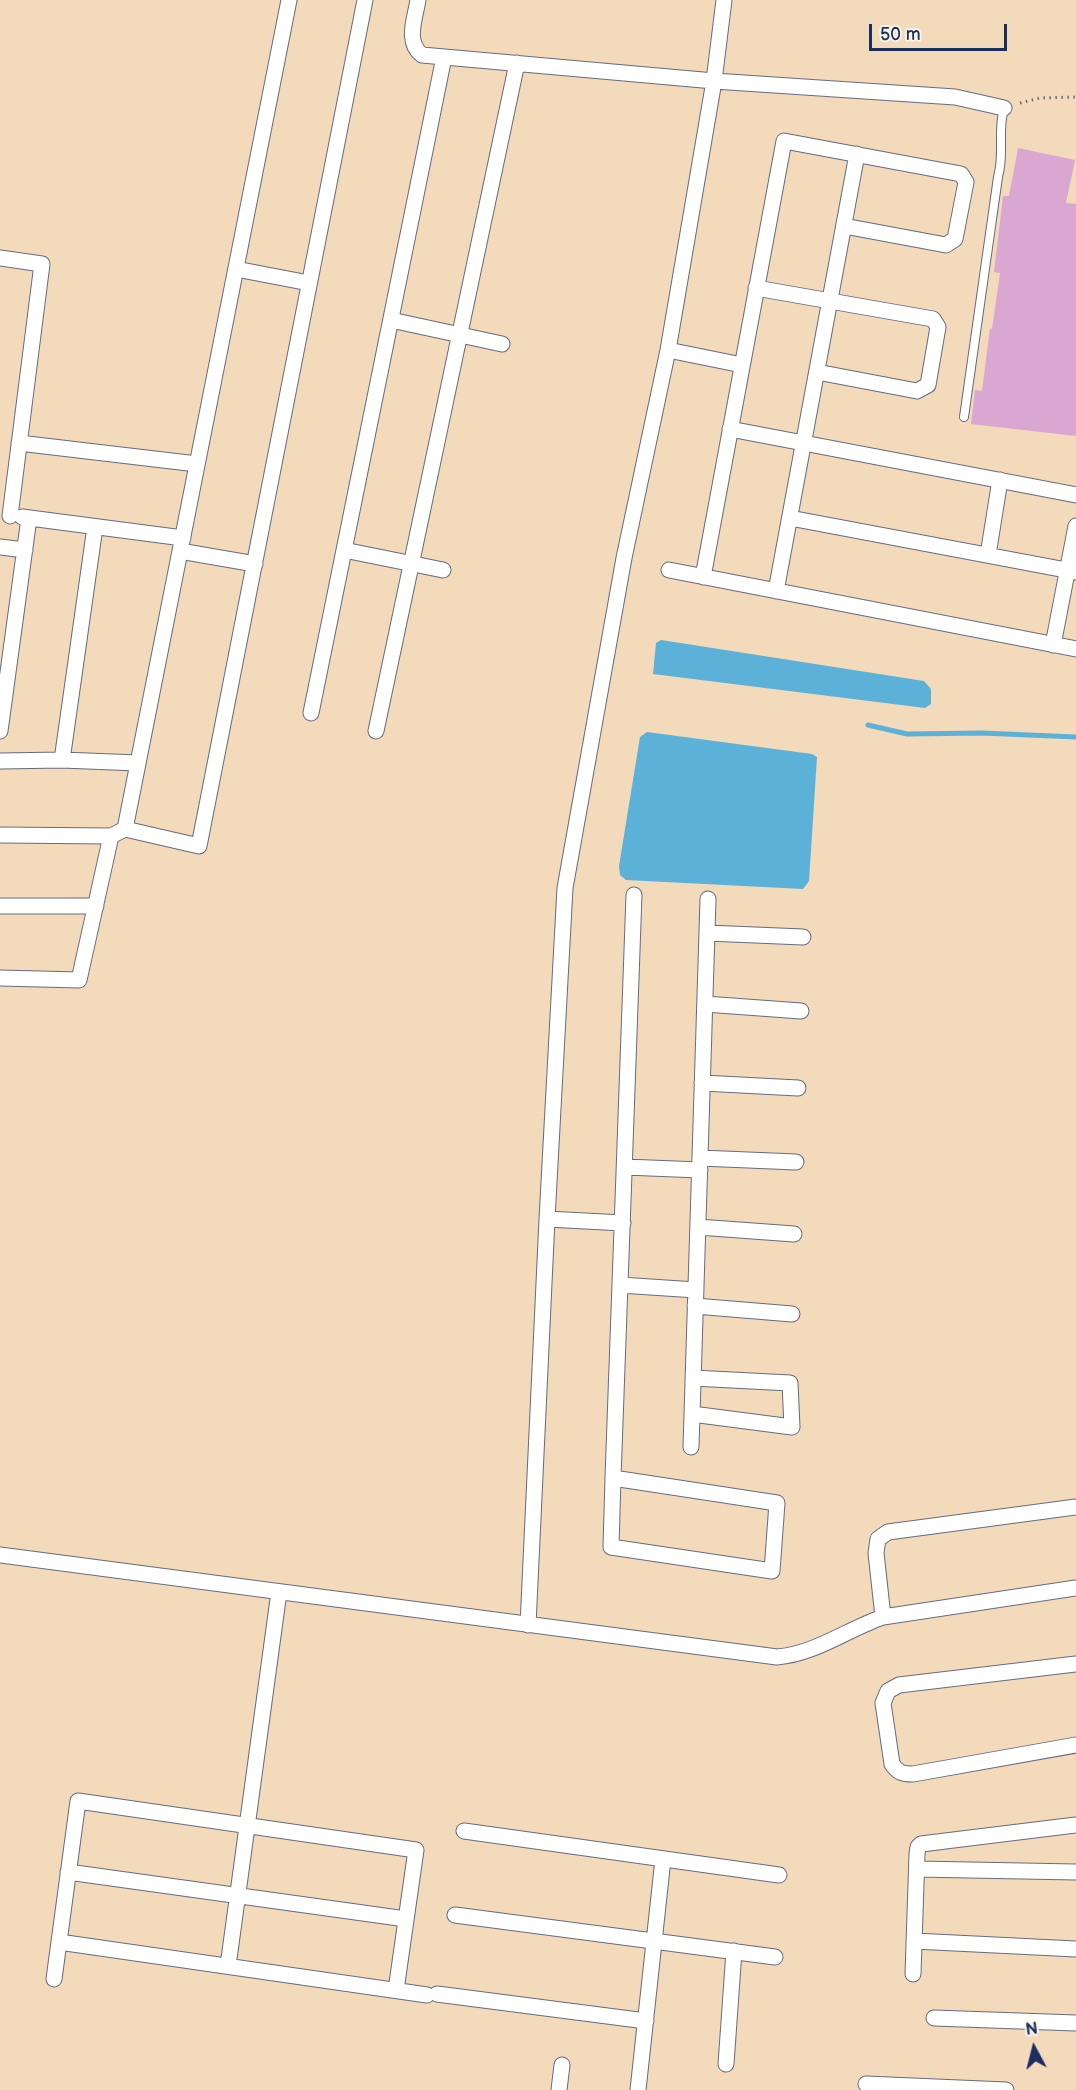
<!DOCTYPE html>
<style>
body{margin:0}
#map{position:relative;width:1076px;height:2090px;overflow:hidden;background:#f2daba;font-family:"Balsamiq Sans",sans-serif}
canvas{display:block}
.north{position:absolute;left:1004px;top:2018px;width:60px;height:60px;-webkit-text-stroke:4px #f7f3e8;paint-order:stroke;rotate:353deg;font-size:16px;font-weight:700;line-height:24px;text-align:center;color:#1b2f5e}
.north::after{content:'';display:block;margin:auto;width:21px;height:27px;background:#1b2f5e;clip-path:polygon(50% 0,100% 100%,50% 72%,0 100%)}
.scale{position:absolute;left:869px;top:24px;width:138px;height:27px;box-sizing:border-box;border:3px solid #1b2f5e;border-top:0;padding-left:8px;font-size:18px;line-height:21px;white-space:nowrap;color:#1b2f5e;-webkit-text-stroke:4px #f7f3e8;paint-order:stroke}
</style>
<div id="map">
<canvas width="1076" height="2090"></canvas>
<div class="north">N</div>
<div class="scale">50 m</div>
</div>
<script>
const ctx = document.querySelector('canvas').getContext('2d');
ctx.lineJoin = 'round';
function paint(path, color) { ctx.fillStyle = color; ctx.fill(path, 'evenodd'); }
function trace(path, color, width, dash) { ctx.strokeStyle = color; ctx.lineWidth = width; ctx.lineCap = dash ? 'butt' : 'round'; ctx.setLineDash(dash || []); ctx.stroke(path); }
const water = new Path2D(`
 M661 640 924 681 931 689V704L925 708 653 674 656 643Z
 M647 732 812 754 817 757 809 881 803 889 626 880 620 875 619 866 640 737Z`);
const stream = new Path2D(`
 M868 725 907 734 982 733 1076 737`);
const building = new Path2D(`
 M1018 148 1075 160 1066 203 1076 204V436L971 424 975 390 982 391 990 328 992 329 1000 273 994 272 1003 196H1009Z`);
const path = new Path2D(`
 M1020 103 1040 98 1076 97`);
const service = new Path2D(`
 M964 417 998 177C1005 152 997 132 1004 108`);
const minor = new Path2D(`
 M418 0C415 19 405 42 422 55L714 81 955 97 1004 108
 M0 258 42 264 10 516
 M236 269 309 283
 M756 288 933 319 938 327 928 385 917 391 817 372
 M391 320 502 344
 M668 350 742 365
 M730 429 1076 495
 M19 443 197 464
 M22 517 183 538
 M790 518 1076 572
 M0 547 25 550
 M344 550 443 570
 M180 551 255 564
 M988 555 1000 480
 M669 570 1076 649
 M703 577 784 141 961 174 966 182 955 239 946 245 844 226
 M776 591 857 154
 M1053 645 1076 526
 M311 713 444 57
 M0 731 29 518
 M376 731 517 63
 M62 760 95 527
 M0 761 62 760 138 763
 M125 829 199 846 365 0
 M0 835 111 836
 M0 906H96
 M707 933 803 937
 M0 978 79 980 111 836 125 829 289 0
 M705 1004 801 1011
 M702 1083 798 1088
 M700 1158 796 1162
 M625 1167 700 1170
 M547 1219 623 1223
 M698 1227 794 1234
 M620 1285 696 1290
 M695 1306 792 1314
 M692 1414 792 1427 790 1383 693 1378
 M691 1447 708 899
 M613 1478 777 1503 772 1571 611 1547 613 1478 634 895
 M0 1555 777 1657C815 1654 848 1629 883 1617L1076 1588
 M883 1617 876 1553 878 1539 888 1532 1076 1507
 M528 1625 547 1219 565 888 624 558 668 350 714 81 724 0
 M1076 1664 899 1685 888 1691 883 1703 892 1764C898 1773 903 1774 913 1774L1076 1745
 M464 1831 779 1875
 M917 1869 1076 1872
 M68 1872 406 1919
 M455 1915 775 1957
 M914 1941 1076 1949
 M59 1942 427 1995
 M228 1966 279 1592
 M913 1974 917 1854 918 1847 921 1844 1076 1825
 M54 1979 78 1801 416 1850 396 1990
 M437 1994 646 2021
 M934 2018 1076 2023
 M726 2064 734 1951
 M866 2084 1006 2090
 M559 2090 562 2065
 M638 2090 663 1859`);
paint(water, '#5cb1d9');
trace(stream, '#5cb1d9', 5);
paint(building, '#daa6d2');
trace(service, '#666b7e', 10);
trace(minor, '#666b7e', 17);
trace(path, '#666b7e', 3, [1.5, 4.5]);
trace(service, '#fff', 8);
trace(minor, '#fff', 15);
</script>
